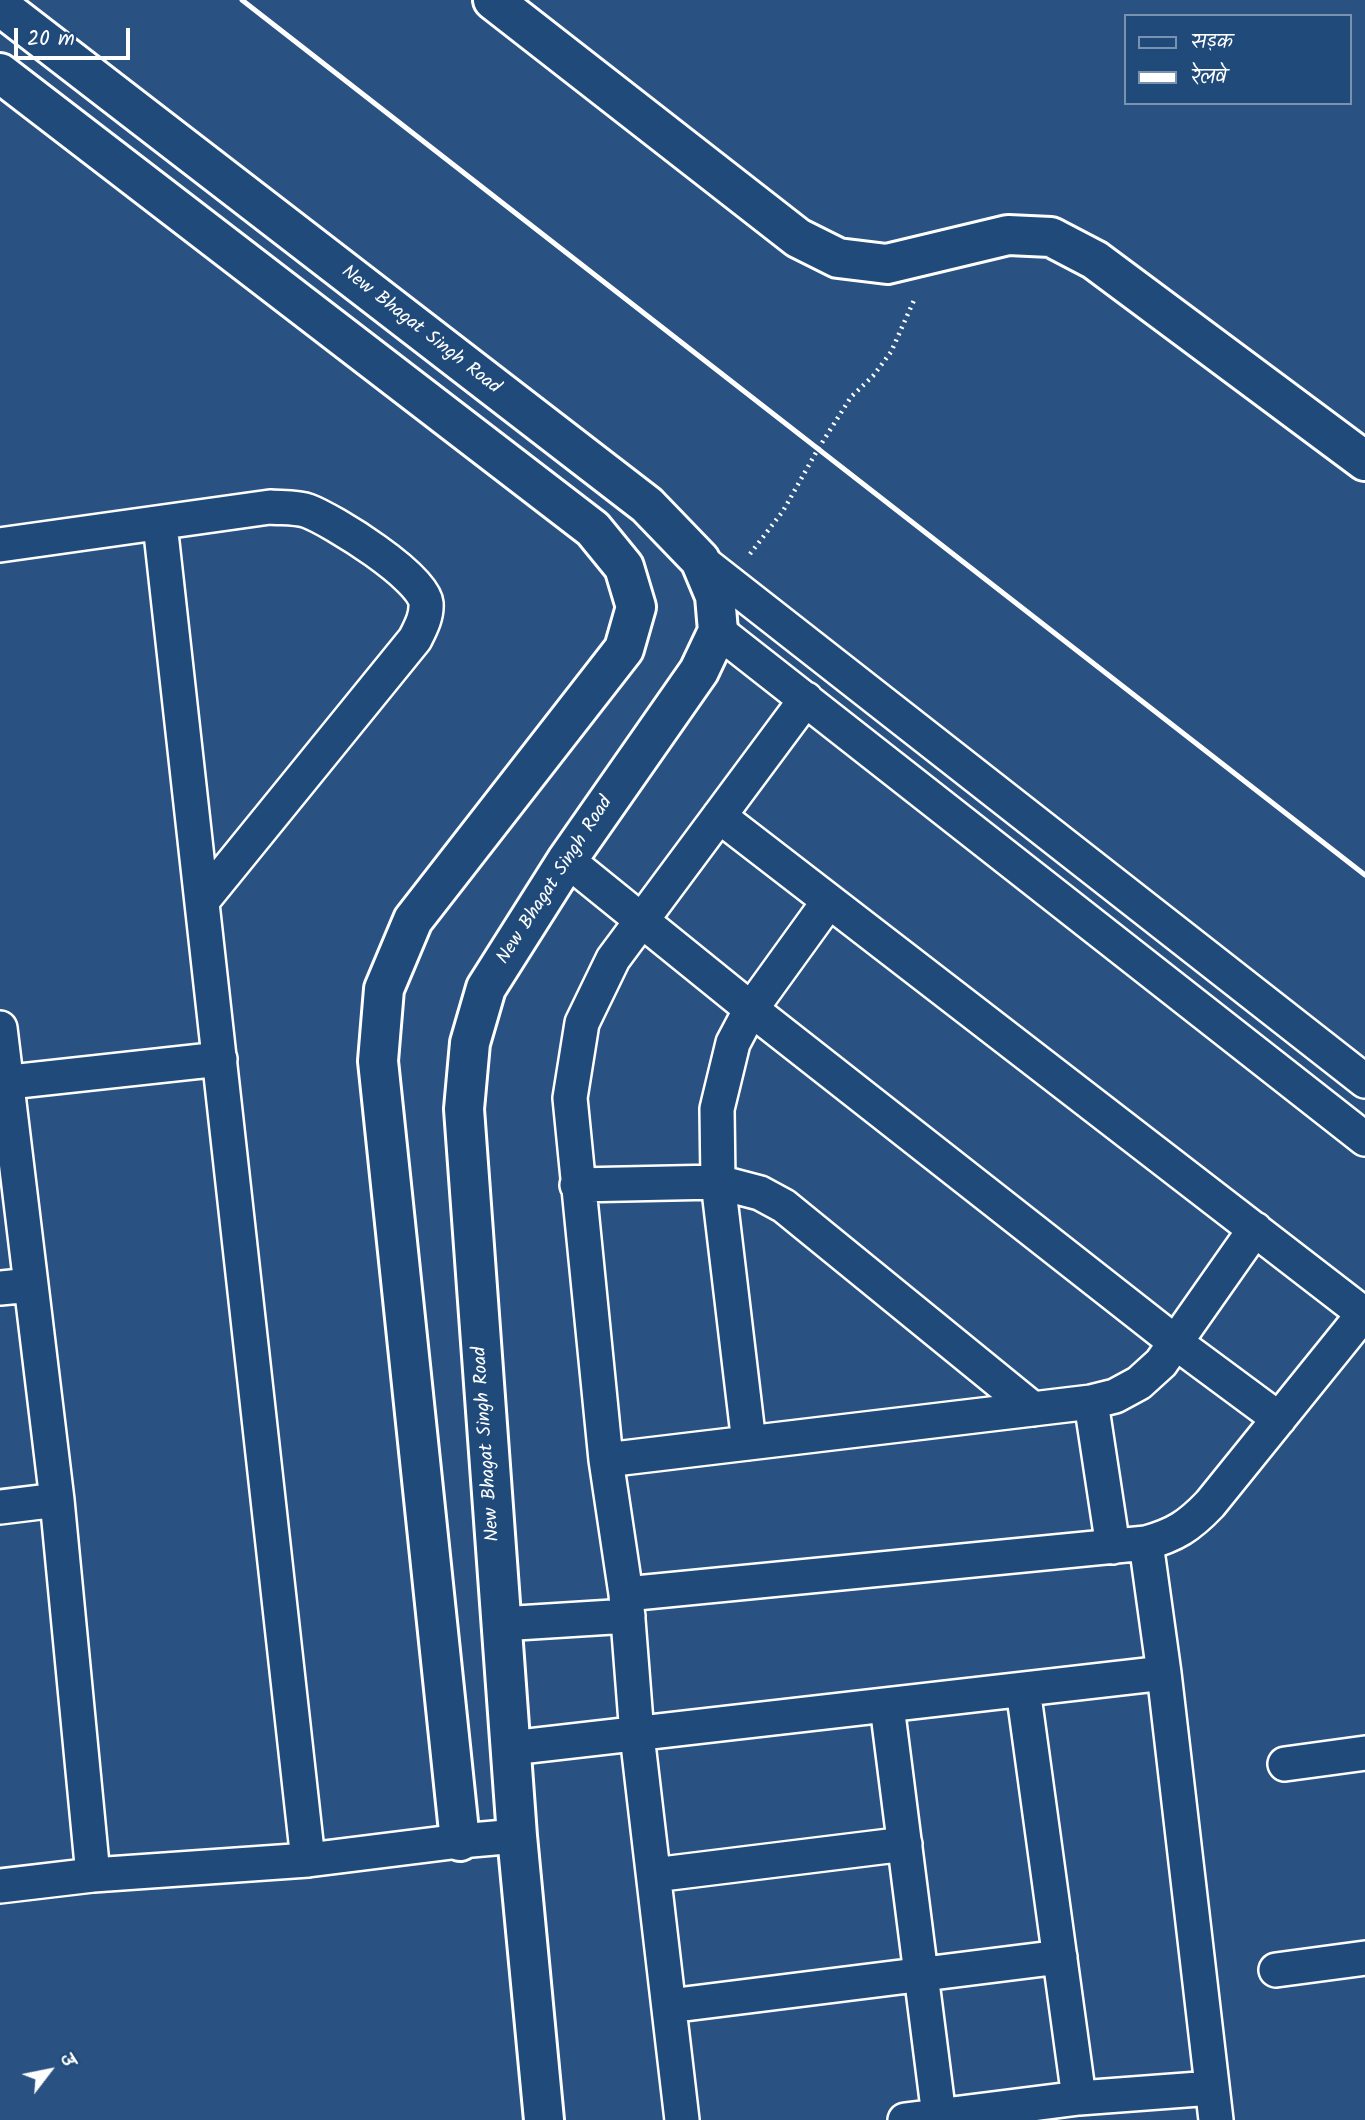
<!DOCTYPE html>
<meta charset="utf-8">
<style>
body{margin:0}
#map{position:relative;width:1365px;height:2120px;overflow:hidden;background:#295181;font-family:Kalam,"Playpen Sans Deva",sans-serif}
canvas{display:block}
.legend{position:absolute;left:1124px;top:14px;width:228px;height:91px;box-sizing:border-box;background:#1f4a7a;border:2px solid #7992af;margin:0;padding:9px 12px;list-style:none;font-size:21px;color:#fff}
.legend li{display:flex;align-items:center;gap:14px;height:35px}
.legend b{width:35px;border:2px solid #7992af}
.north{position:absolute;left:14px;top:2036px;width:70px;height:70px;-webkit-text-stroke:5px #1f4a7a;paint-order:stroke;rotate:58deg;font-size:19px;font-weight:700;line-height:28px;text-align:center;color:#fff}
.north::after{content:'';display:block;margin:auto;width:24px;height:32px;background:#fff;clip-path:polygon(50% 0,100% 100%,50% 72%,0 100%)}
.scale{position:absolute;left:14px;top:28px;width:116px;height:32px;box-sizing:border-box;border:4px solid #fff;border-top:0;padding-left:9px;font-size:21px;line-height:24px;white-space:nowrap;color:#fff;-webkit-text-stroke:5px #1f4a7a;paint-order:stroke}
</style>
<div id="map">
<canvas width="1365" height="2120"></canvas>
<ul class="legend">
<li><b style="height:9px;background:#1f4a7a"></b>सड़क</li>
<li><b style="height:9px;background:#fff"></b>रेलवे</li>
</ul>
<div class="north">उ</div>
<div class="scale">20 m</div>
</div>
<script>
const ctx = document.querySelector('canvas').getContext('2d');
ctx.lineJoin = 'round';
function trace(path, color, width, dash) { ctx.strokeStyle = color; ctx.lineWidth = width; ctx.lineCap = dash ? 'butt' : 'round'; ctx.setLineDash(dash || []); ctx.stroke(path); }
function drawText(font, color, halo, rows, align = 'center') {
  ctx.font = font + ' Kalam,sans-serif'; ctx.lineWidth = 5; ctx.setLineDash([]); ctx.textBaseline = 'middle'; ctx.strokeStyle = halo; ctx.fillStyle = color; for (const [text, x, y, turn = 0] of rows) {
    ctx.save(); ctx.translate(x, y); ctx.rotate((+turn || 0) * Math.PI / 180); ctx.textAlign = isNaN(turn) ? turn : align; if (halo) ctx.strokeText(text, 0, 0); ctx.fillText(text, 0, 0); ctx.restore();
  }
}
const path = new Path2D(`
 M750 554 783 511 818 449 851 397 873 376 891 352 915 298`);
const minor = new Path2D(`
 M160 524 308 1860
 M0 545 270 507C282 508 297 507 308 511 332 520 424 577 426 603 427 616 421 627 415 639L203 900
 M700 560 1365 1081
 M718 631 1365 1139
 M719 816 1364 1314
 M567 860 751 1009 1175 1342 1279 1419
 M0 1028 57 1500 93 1875
 M0 1083 220 1059
 M577 1185 718 1182 760 1193 784 1206 1033 1409
 M0 1288 31 1285
 M1091 1402 1113 1547
 M749 1443 718 1182 717 1109 733 1043 751 1009 829 901
 M606 1460 1091 1402 1115 1396 1139 1383 1161 1363 1255 1229
 M0 1507 57 1500
 M1146 1543 1164 1673 1216 2120
 M626 1594 1146 1543C1175 1535 1189 1526 1210 1504L1365 1312
 M501 1624 628 1616
 M1023 1689 1079 2098
 M887 1706 939 2116
 M511 1748 1164 1673
 M1285 1764 1365 1753
 M654 1875 905 1844
 M0 1886 93 1875 308 1860 460 1841 517 1836
 M1276 1970 1365 1958
 M669 2006 1060 1957
 M682 2120 637 1735 626 1594 606 1460 570 1098 582 1023 613 959 806 699
 M905 2120 1079 2098 1212 2088`);
const tertiary = new Path2D(`
 M493 0 798 238 838 258 887 264 1008 235 1051 237 1095 260 1365 461
 M0 6 647 505 700 560 715 596 718 631 699 671 567 860 486 988 470 1043 464 1109 517 1836 544 2120
 M0 73 593 529 624 567 636 607 624 649 413 920 384 989 378 1061 460 1841`);
const rail = new Path2D(`
 M242 0 1365 875`);
const streetNames = [
 ["New Bhagat Singh Road",420,331,38],
 ["New Bhagat Singh Road",556,881,-57],
 ["New Bhagat Singh Road",488,1444,-94]
];
trace(minor, '#fff', 38);
trace(tertiary, '#fff', 44);
trace(path, '#fff', 4.5, [2, 5]);
trace(minor, '#1f4a7a', 33);
trace(tertiary, '#1f4a7a', 38);
trace(rail, '#fff', 5);
drawText('19px', '#fff', '#1f4a7a', streetNames);
</script>
